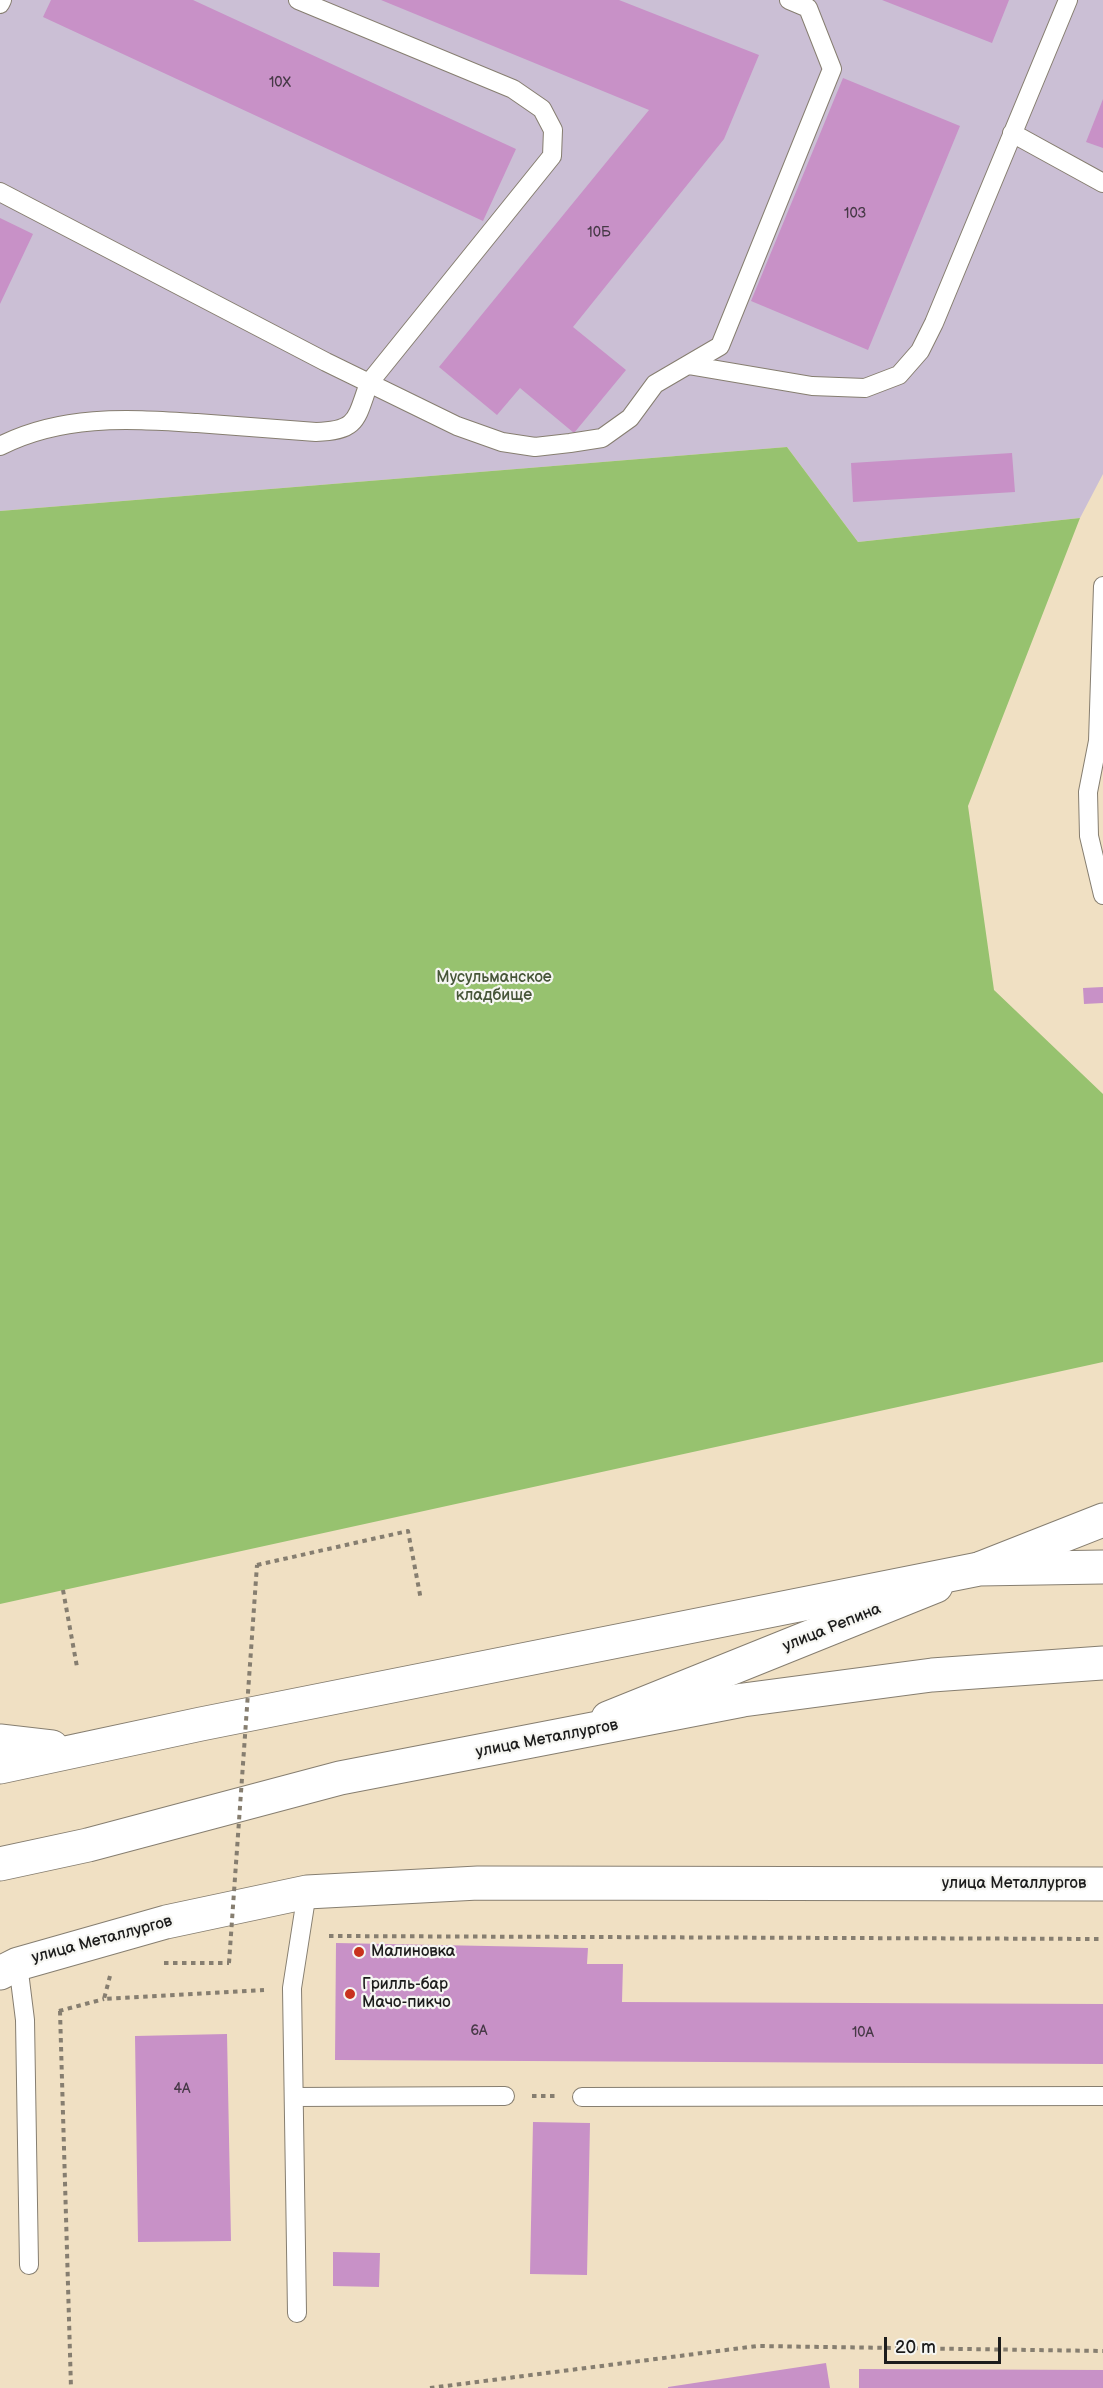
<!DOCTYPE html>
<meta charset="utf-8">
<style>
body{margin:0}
#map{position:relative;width:1103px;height:2388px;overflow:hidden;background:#f0e0c3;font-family:"Balsamiq Sans",sans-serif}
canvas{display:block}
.scale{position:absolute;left:884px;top:2337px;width:117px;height:27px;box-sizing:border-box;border:3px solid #1c1c1c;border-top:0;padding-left:8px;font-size:18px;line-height:21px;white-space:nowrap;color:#1c1c1c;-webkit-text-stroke:4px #f6f6f2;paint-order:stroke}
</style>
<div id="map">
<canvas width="1103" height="2388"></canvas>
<div class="scale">20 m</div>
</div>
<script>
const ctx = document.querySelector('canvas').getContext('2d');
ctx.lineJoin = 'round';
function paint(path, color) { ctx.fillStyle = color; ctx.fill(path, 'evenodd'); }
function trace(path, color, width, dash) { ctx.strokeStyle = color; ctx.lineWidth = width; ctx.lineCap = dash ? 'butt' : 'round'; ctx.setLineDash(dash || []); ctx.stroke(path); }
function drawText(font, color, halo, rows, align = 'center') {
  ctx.font = font + ' "Balsamiq Sans",sans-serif'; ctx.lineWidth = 4.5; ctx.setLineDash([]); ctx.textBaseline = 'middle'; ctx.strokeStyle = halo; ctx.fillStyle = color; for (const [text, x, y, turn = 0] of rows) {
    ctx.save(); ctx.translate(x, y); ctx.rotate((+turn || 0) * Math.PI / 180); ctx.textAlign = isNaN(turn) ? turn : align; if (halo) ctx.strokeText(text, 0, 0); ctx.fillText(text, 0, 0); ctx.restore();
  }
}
const industrial = new Path2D(`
 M0 0H1103V474L1080 518 858 542 787 447 0 511Z`);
const green = new Path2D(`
 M787 447 858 542 1080 518 968 806 994 990 1103 1094V1362L0 1604V511Z`);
const building = new Path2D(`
 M51 0H193L516 149 483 221 43 17Z
 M381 0H619L759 55 724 139 573 327 626 370 574 433 520 388 497 415 439 367 649 110Z
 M882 0H1009L992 43Z
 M843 78 960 126 868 350 751 301Z
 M1103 99V148L1086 142Z
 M0 218 33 234 0 304Z
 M1012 453 1015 492 853 502 851 463Z
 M1103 987V1003L1084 1004 1083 988Z
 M336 1943 588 1948 587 1964H623L622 2002 1103 2004V2064L335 2060Z
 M227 2034 231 2241 138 2242 135 2036Z
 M533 2122 590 2123 587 2275 530 2274Z
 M333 2252 380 2253 379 2287 333 2286Z
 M826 2363 830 2388H668V2387Z
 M859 2369 1103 2370V2388H859Z`);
const path = new Path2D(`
 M257 1565 408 1531 421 1600
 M63 1590 77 1667
 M329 1936 1103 1939
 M164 1963H229
 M110 1976 104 1999 264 1990
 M59 2011 104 1999
 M60 2011 71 2388
 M532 2096H555
 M430 2388 757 2346 1103 2351`);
const lane = new Path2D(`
 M0 4 2 0
 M1012 133 1103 183
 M0 192 326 362 457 426 502 442 535 447 570 443 602 438 630 418 655 384 720 346 832 69 808 8 789 0
 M688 365 812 386 865 388 899 375 920 351 934 323 1068 0
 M0 446C63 414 129 419 197 423 237 426 276 429 316 432 358 431 356 419 369 383L552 156 553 130 542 109 513 89 298 0
 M1103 586 1098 741 1103 747
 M1098 741 1088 792 1089 836 1103 895
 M18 1964 25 2020 29 2265
 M294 2097 505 2096
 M582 2097 1103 2096
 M297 2313 292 1988 307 1892`);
const street = new Path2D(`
 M0 1973 18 1964 166 1922 307 1892 478 1883 1103 1884`);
const secondary = new Path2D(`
 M981 1568 1103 1520
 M608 1718 936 1586`);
const primary = new Path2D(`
 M0 1741 52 1747
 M0 1767 201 1724 979 1569 1103 1567
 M0 1864 88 1845 340 1778 743 1700 932 1675 1103 1663`);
const pathBridge = new Path2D(`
 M229 1963 257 1565`);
const markers = [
 [359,1952,6,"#c8321e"],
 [350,1994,6,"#c8321e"]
];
const numberNames = [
 ["10Х",280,83],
 ["10З",855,214],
 ["10Б",599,233],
 ["6А",479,2031],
 ["10А",863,2033],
 ["4А",182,2089]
];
const parkNames = [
 ["Мусульманское",494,978],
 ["кладбище",494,996]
];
const streetNames = [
 ["улица Репина",832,1628,-22],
 ["улица Металлургов",547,1739,-11],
 ["улица Металлургов",1014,1884],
 ["улица Металлургов",102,1940,-15]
];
const poiNames = [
 ["Малиновка",371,1952],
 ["Грилль-бар",362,1985],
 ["Мачо-пикчо",362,2003]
];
paint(industrial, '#cbbfd5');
paint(green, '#97c26f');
paint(building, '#c891c7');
trace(lane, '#867e70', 20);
trace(street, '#867e70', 35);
trace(secondary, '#867e70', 35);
trace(primary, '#867e70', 35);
trace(path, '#867e70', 4, [4.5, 4.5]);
trace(lane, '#fff', 18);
trace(street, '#fff', 33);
trace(secondary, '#fff', 33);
trace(primary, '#fff', 33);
trace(pathBridge, '#867e70', 4, [4.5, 4.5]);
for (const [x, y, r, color] of markers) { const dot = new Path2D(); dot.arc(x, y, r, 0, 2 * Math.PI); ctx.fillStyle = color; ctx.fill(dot); trace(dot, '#f6f6f2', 2); }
drawText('14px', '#473947', null, numberNames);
drawText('16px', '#475639', '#f6f6f2', parkNames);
drawText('16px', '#1c1c1c', '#f6f6f2', streetNames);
drawText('16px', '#1c1c1c', '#f6f6f2', poiNames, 'left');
</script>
